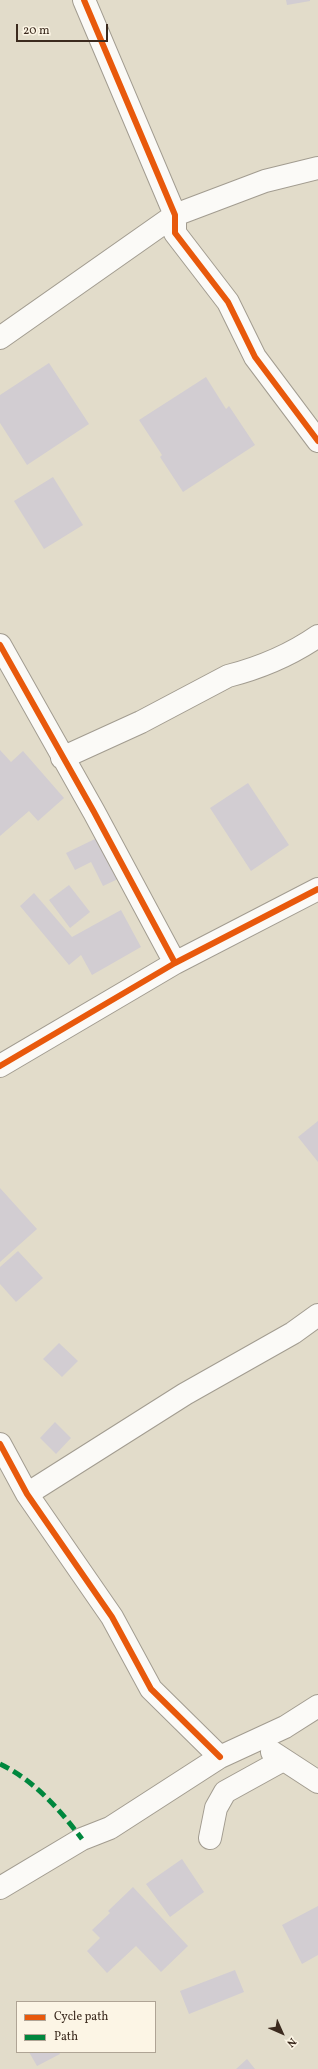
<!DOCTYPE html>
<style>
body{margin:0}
#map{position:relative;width:318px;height:2069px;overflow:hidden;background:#e2dcca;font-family:Vollkorn,serif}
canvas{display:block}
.legend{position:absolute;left:16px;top:2001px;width:140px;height:52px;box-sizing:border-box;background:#fcf5e5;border:1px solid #afa495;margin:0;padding:5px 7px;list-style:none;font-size:12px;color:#3b2a1e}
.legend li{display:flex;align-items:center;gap:8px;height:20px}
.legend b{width:20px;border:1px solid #afa495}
.north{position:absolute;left:262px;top:2013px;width:40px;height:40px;-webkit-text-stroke:3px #fcf5e5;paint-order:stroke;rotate:135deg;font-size:11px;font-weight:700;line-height:16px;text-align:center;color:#3b2a1e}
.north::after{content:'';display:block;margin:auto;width:14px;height:18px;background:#3b2a1e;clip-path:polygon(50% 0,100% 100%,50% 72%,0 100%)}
.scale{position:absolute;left:16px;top:24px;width:92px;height:18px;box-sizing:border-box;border:2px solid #3b2a1e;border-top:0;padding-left:5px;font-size:12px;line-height:14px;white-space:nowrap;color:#3b2a1e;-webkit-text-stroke:3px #fcf5e5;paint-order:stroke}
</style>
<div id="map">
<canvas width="318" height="2069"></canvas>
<ul class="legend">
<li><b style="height:5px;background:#e8590c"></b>Cycle path</li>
<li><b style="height:5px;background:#00873e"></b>Path</li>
</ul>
<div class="north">N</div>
<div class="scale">20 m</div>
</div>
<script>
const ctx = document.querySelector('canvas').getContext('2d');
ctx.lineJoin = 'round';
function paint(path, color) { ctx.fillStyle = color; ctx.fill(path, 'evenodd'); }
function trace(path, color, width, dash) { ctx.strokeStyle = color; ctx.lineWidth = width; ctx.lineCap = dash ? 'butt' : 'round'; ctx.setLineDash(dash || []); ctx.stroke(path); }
const building = new Path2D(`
 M286 0H310V1L287 5Z
 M49 363 89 424 27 465 0 423V395Z
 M206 377 226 409 229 406 255 445 183 492 160 457 162 455 139 420Z
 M53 477 83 525 44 549 14 501Z
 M0 750 11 762 23 751 64 798 38 821 29 811 0 836Z
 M248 783 289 845 251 871 210 808Z
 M99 837 120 878 103 886 91 862 75 870 66 853Z
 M69 885 90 912 70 928 49 900Z
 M34 893 72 937 121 910 141 947 92 975 81 955 69 965 20 906Z
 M318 1121V1162L298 1137Z
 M0 1188 37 1229 0 1262Z
 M18 1251 43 1278 16 1302 0 1284V1267Z
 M59 1343 78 1361 62 1377 43 1359Z
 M55 1422 71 1438 56 1454 40 1438Z
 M182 1859 204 1892 170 1917 146 1884Z
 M133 1887 188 1946 161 1972 136 1946 107 1973 87 1951 100 1938 92 1930 110 1913 108 1911Z
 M318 1906V1955L302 1964 282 1925Z
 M235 1970 244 1992 189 2014 180 1991Z
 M29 2052H59L60 2054 37 2066Z
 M247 2059 255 2069H236Z`);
const street = new Path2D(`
 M84 0 175 215V233L228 302 255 357 318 441
 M0 338 175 215 265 181 318 168
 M0 645 94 812 175 963
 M62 758 141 722 228 676C259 668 292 654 318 636
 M0 1066 175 963 318 889
 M0 1444 27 1494 112 1617 151 1689 220 1757
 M27 1494 185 1394 293 1333 318 1315
 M272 1752 318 1782
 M210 1838 216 1808 225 1792 283 1760
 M0 1888 82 1839 110 1828 220 1757 285 1727 318 1706`);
const quiet = new Path2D(`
 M0 1764C34 1780 60 1810 82 1839`);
const cycleway = new Path2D(`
 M84 0 175 215V233L228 302 255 357 318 441
 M0 645 94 812 175 963
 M0 1066 175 963 318 889
 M0 1444 27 1494 112 1617 151 1689 220 1757`);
paint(building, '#d2cdd2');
trace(street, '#a29c90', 24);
trace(street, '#fbfaf7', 22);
trace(quiet, '#00873e', 5, [10, 5]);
trace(cycleway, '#e8590c', 6);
</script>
